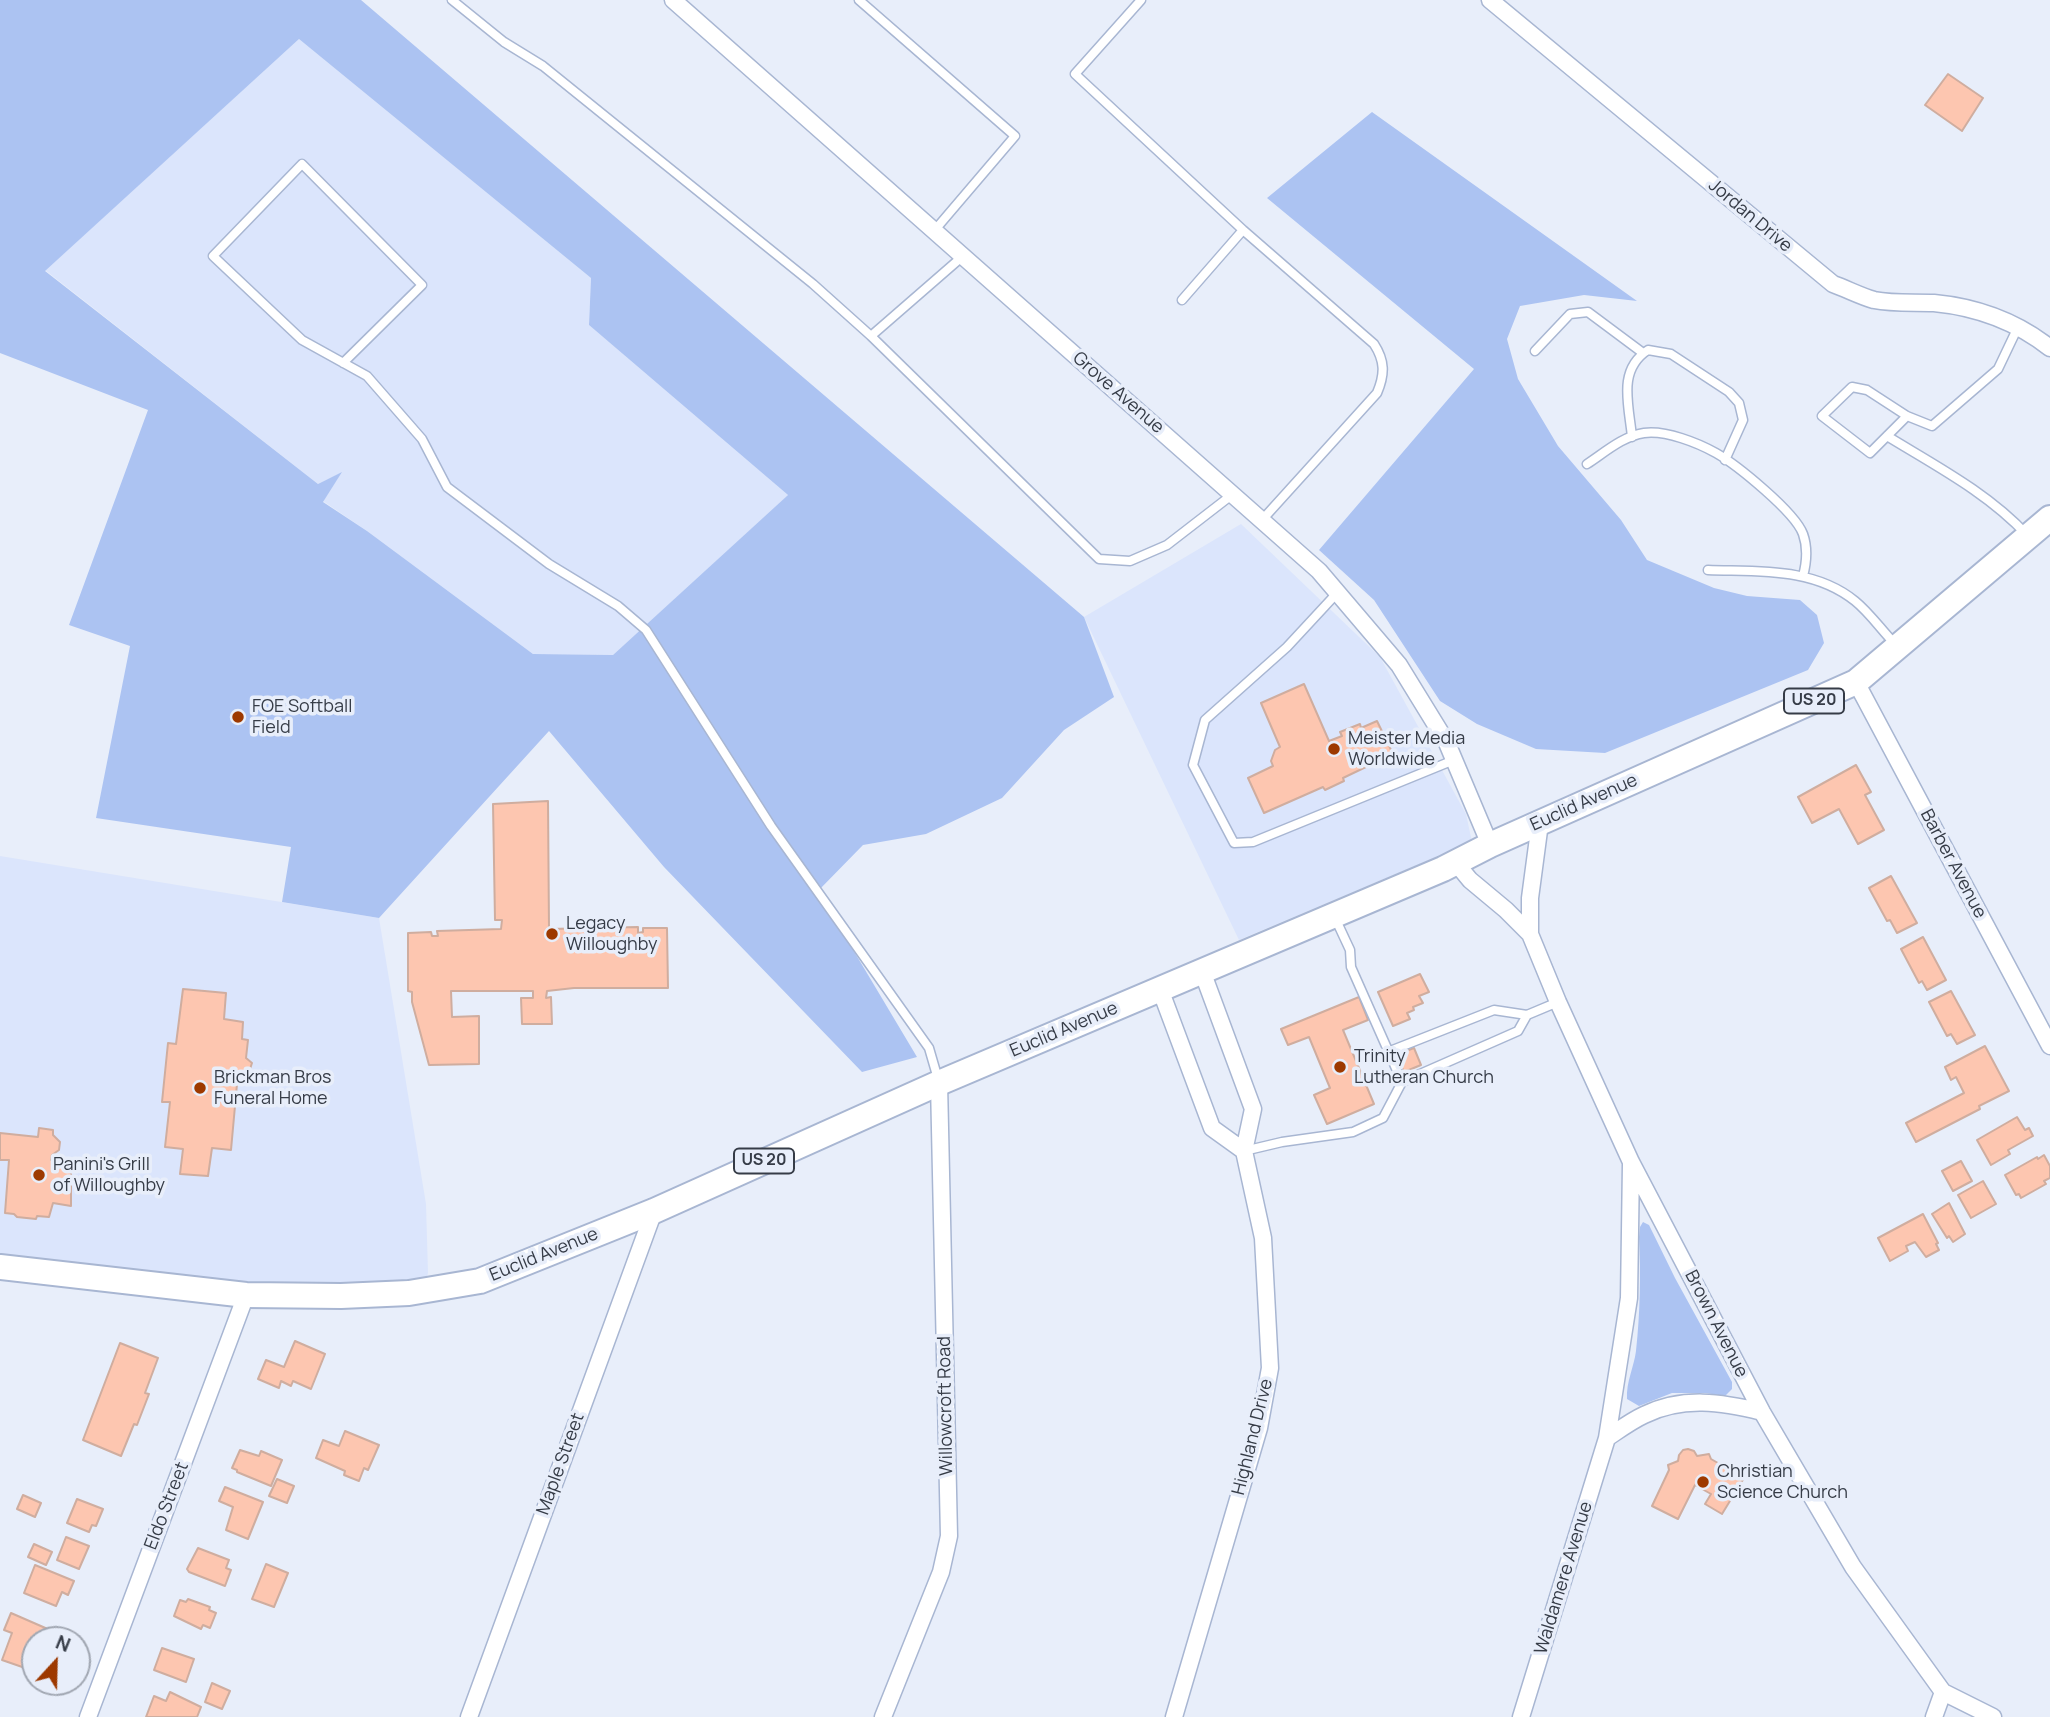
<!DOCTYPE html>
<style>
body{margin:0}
#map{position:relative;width:2050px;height:1717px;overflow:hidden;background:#e8eefa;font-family:Manrope,sans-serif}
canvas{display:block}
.north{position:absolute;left:21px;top:1626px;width:70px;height:70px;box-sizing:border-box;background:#e8eefa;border:2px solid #a1a7b2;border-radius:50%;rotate:22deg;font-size:19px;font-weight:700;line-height:28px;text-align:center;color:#363c47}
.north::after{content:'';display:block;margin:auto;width:24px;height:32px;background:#9d3900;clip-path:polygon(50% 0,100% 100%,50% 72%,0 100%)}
</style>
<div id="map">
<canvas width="2050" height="1717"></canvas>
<div class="north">N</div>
</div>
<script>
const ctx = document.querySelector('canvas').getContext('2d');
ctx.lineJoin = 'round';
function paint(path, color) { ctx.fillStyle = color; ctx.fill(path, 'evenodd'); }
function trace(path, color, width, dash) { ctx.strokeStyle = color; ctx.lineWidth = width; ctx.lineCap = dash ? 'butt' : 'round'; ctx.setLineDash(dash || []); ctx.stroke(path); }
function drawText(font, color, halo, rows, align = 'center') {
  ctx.font = font + ' Manrope,sans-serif'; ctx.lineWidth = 7; ctx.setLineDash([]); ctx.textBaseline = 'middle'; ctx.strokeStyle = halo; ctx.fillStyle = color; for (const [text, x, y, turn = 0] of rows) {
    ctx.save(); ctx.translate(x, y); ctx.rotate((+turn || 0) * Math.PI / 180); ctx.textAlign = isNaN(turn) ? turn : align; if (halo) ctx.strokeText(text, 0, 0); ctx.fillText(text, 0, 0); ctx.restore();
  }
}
const built = new Path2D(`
 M299 39 591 278 589 325 788 495 613 655 533 654 367 531 323 501 341 473 318 484 45 270Z
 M1241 524 1380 657 1466 814 1472 842 1239 940 1084 617Z
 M0 856 379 918 426 1204 428 1273 425 1283 252 1287 0 1256Z`);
const green = new Path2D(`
 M0 0H361L1084 617 1114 697 1064 730 1002 798 926 834 863 845 818 891 917 1057 862 1072 664 867 549 731 379 918 282 902 291 847 96 818 130 646 69 625 148 410 0 353ZM299 39 591 278 589 325 788 495 613 655 533 654 367 531 323 502 342 472 318 484 45 271Z
 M1372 112 1637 301 1584 295 1520 306 1507 339 1518 379 1558 446 1621 520 1647 560 1714 588 1747 596 1800 600 1817 615 1824 643 1808 670 1605 753 1536 749 1477 724 1440 701 1374 600 1319 550 1474 369 1267 198Z
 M1643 1222 1649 1225 1675 1278 1732 1382V1389L1725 1396 1705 1393H1672L1639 1406 1627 1399C1626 1382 1634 1367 1636 1351 1640 1313 1641 1275 1639 1237L1640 1227Z`);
const building = new Path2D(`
 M1948 74 1983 98 1962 131 1925 105Z
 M1304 684 1329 741 1342 736 1340 732 1360 724 1361 728 1377 721 1393 754 1343 778 1344 781 1325 790 1323 787 1264 813 1248 778 1273 766 1271 761 1275 750 1280 747 1261 703Z
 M1856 765 1871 792 1865 795 1884 830 1858 844 1839 809 1812 823 1798 797Z
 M548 801 549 929 638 927V933L643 932V928H667L668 988H574L547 991 546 998 551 997 552 1024H522L521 998H533V991H451L452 1017 479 1016V1064L429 1065 412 1002V992L408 991V933L431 932 432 936H438L437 931 501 929 502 920H495L493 804Z
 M1891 876 1917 923 1897 933 1890 920 1887 921 1869 888Z
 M1923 937 1946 980 1927 990 1922 981 1919 983 1901 949Z
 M1420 974 1429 992 1419 996 1423 1003 1413 1007 1414 1010 1407 1013 1410 1019 1393 1026 1378 992Z
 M183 989 226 993 224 1019 243 1022 242 1039 248 1040 246 1058 252 1063 249 1072 238 1073 231 1150 212 1148 208 1176 180 1174 183 1149 165 1147 170 1102H162L168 1043 176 1044Z
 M1951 991 1975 1035 1957 1044 1951 1034 1947 1036 1929 1002Z
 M1359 997 1368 1020 1343 1030 1374 1104 1327 1124 1314 1095 1330 1088 1309 1037 1288 1045 1281 1029Z
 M1985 1046 2009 1091 1979 1106 1980 1109 1916 1142 1906 1123 1964 1093 1956 1077 1951 1080 1945 1067Z
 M1414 1048 1421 1065 1404 1072 1396 1055Z
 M2017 1117 2025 1130 2029 1128 2033 1136 2008 1150 2010 1154 1991 1165 1977 1140Z
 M39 1128 53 1130V1135L60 1142 59 1150 52 1155 51 1160 71 1162V1206L53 1203 49 1217 37 1216 36 1219 17 1217 14 1214 5 1213 9 1160H0V1133L38 1137Z
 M2044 1155 2050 1166V1178L2044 1181 2046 1184 2021 1198 2019 1194 2016 1195 2005 1175 2037 1157 2038 1159Z
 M1961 1161 1972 1181 1953 1191 1942 1171Z
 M1983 1181 1996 1204 1971 1218 1958 1195Z
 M1949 1203 1965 1234 1953 1242 1949 1236 1947 1238 1932 1214Z
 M1923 1214 1938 1243 1936 1244 1939 1250 1926 1257 1915 1242 1906 1246 1908 1251 1890 1261 1878 1238Z
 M295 1341 325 1354 311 1389 293 1381 291 1386 281 1381 279 1388 258 1379 266 1360 284 1367Z
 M120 1343 158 1358 145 1393 149 1394 137 1425 134 1424 121 1456 83 1440Z
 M345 1431 379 1445 368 1470 364 1468 359 1481 344 1475 345 1471 316 1458 323 1440 339 1446Z
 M1688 1449 1694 1451 1697 1456 1709 1454 1711 1459 1744 1478 1722 1514 1705 1504 1711 1494 1695 1485 1678 1519 1652 1506 1669 1470 1668 1465 1678 1461 1679 1455 1683 1450Z
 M240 1450 259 1456 261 1451 282 1460 271 1486 237 1472V1470L232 1468Z
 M277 1479 294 1486 287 1503 269 1496Z
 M225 1487 263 1502 248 1539 226 1530 233 1507 219 1501Z
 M23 1495 41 1503 35 1517 17 1509Z
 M77 1499 103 1509 96 1526 92 1525 89 1532 67 1523Z
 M66 1537 89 1546 79 1569 57 1560Z
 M34 1544 52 1552 46 1565 28 1557Z
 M198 1548 229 1560 226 1568 231 1570 225 1586 189 1572 187 1569Z
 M266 1564 288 1573 274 1607 252 1599Z
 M35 1565 74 1581 68 1595 62 1592 56 1606 24 1593Z
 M188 1599 210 1607 209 1610 216 1613 210 1628 203 1625 201 1629 174 1616 180 1600 186 1602Z
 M11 1613 50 1630 46 1640H35V1662L31 1660 28 1669 2 1660 12 1633 4 1630Z
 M162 1648 194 1659 186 1682 154 1670Z
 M212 1683 230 1691 222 1709 205 1702Z
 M170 1692 201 1707 197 1717H146L154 1696 166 1701Z`);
const lane = new Path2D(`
 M452 0 504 42 543 66 813 284 871 336 963 256
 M859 0 1015 136 934 231
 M1141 0 1075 74 1243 230 1374 344C1385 361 1385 374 1377 393L1262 520
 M1182 300 1243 230
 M871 336 1099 559 1130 561 1167 545 1233 494
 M1535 351 1570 314 1588 312 1643 353
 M343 363 422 285 302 164 213 256 302 340 367 376 422 439 447 487 549 564 618 606 646 630 771 826 929 1048 938 1079
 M1907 416 1870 453 1822 416 1852 387 1867 390 1907 416 1932 426 1998 369 2018 327
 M1887 436C1936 466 1988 493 2027 535
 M1632 437C1629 405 1617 370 1648 350L1671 354 1729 392 1739 403 1743 420 1725 460
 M1587 464C1604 453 1623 436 1644 433 1666 430 1698 443 1716 453 1737 465 1795 512 1803 534 1808 548 1807 561 1803 576
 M1708 570C1758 572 1813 567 1855 601 1870 613 1882 631 1896 645
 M1338 592 1287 647 1205 720 1193 765 1234 843 1253 842 1454 760
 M1336 920 1350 950 1351 967 1402 1082 1518 1031 1527 1015 1558 1002
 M1390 1051 1494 1010 1527 1015
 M1244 1151 1282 1142 1353 1132 1383 1118 1402 1082`);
const street = new Path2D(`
 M673 0 1319 571 1399 665 1447 743 1490 845
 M1490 0 1833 284C1847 289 1860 296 1874 300 1894 304 1915 302 1934 303 1976 307 2017 322 2050 348
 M1856 682 2050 1046
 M1456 863 1470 880 1506 910 1530 934 1558 1002 1631 1162 1762 1412 1853 1567 1943 1692 1993 1717
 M1530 934V898L1540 823
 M1160 989 1212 1128 1244 1151
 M1607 1438C1619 1430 1631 1421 1644 1415 1683 1396 1722 1402 1762 1412
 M88 1717 246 1295
 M469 1717 654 1211
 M883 1717 941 1572 949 1536 939 1083
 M1174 1717 1259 1428 1270 1368 1263 1238 1244 1151 1253 1109 1202 971
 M1521 1717 1607 1438 1629 1298 1631 1164
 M1934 1717 1943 1692`);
const primary = new Path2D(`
 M0 1267 246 1295 341 1296 409 1293 480 1281 654 1211 939 1083 1443 869 1490 845 1856 682 2050 518`);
const markers = [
 [238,717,7,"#9d3900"],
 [1334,749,7,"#9d3900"],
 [552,934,7,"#9d3900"],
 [1340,1067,7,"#9d3900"],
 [200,1088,7,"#9d3900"],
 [39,1175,7,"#9d3900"],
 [1703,1482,7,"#9d3900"]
];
const shields = [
 [1814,701,60],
 [764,1161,60]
];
const shieldNames = [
 ["US 20",1814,701],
 ["US 20",764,1161]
];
const streetNames = [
 ["Jordan Drive",1750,216,40],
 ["Grove Avenue",1118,393,41],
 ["Euclid Avenue",1584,803,-24],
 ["Barber Avenue",1953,864,62],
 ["Euclid Avenue",1064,1030,-23],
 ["Euclid Avenue",544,1255,-22],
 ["Brown Avenue",1716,1324,63],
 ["Willowcroft Road",946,1406,-91],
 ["Highland Drive",1253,1437,-76],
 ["Maple Street",561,1464,-70],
 ["Eldo Street",167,1506,-69],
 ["Waldamere Avenue",1564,1578,-73]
];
const poiNames = [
 ["FOE Softball",252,707],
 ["Field",252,728],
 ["Meister Media",1348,739],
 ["Worldwide",1348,760],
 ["Legacy",566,924],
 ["Willoughby",566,945],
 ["Trinity",1354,1057],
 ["Lutheran Church",1354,1078],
 ["Brickman Bros",214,1078],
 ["Funeral Home",214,1099],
 ["Panini's Grill",53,1165],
 ["of Willoughby",53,1186],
 ["Christian",1717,1472],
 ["Science Church",1717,1493]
];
paint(built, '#dbe5fc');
paint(green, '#acc3f2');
paint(building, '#fdc6b0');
trace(building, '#cfad9f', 2);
trace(lane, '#a8b6d2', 11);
trace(street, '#a8b6d2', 19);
trace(primary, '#a8b6d2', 28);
trace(lane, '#fff', 8);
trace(street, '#fff', 16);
trace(primary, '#fff', 24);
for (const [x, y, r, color] of markers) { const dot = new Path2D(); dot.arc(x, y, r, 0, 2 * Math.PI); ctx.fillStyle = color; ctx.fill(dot); trace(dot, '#e8eefa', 2.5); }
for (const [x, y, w] of shields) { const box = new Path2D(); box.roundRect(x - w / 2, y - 12.5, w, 25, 5); ctx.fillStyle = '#e8eefa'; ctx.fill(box); trace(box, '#363c47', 2); }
drawText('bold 16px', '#363c47', null, shieldNames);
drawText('18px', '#363c47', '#e8eefa', streetNames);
drawText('18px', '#363c47', '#e8eefa', poiNames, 'left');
</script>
